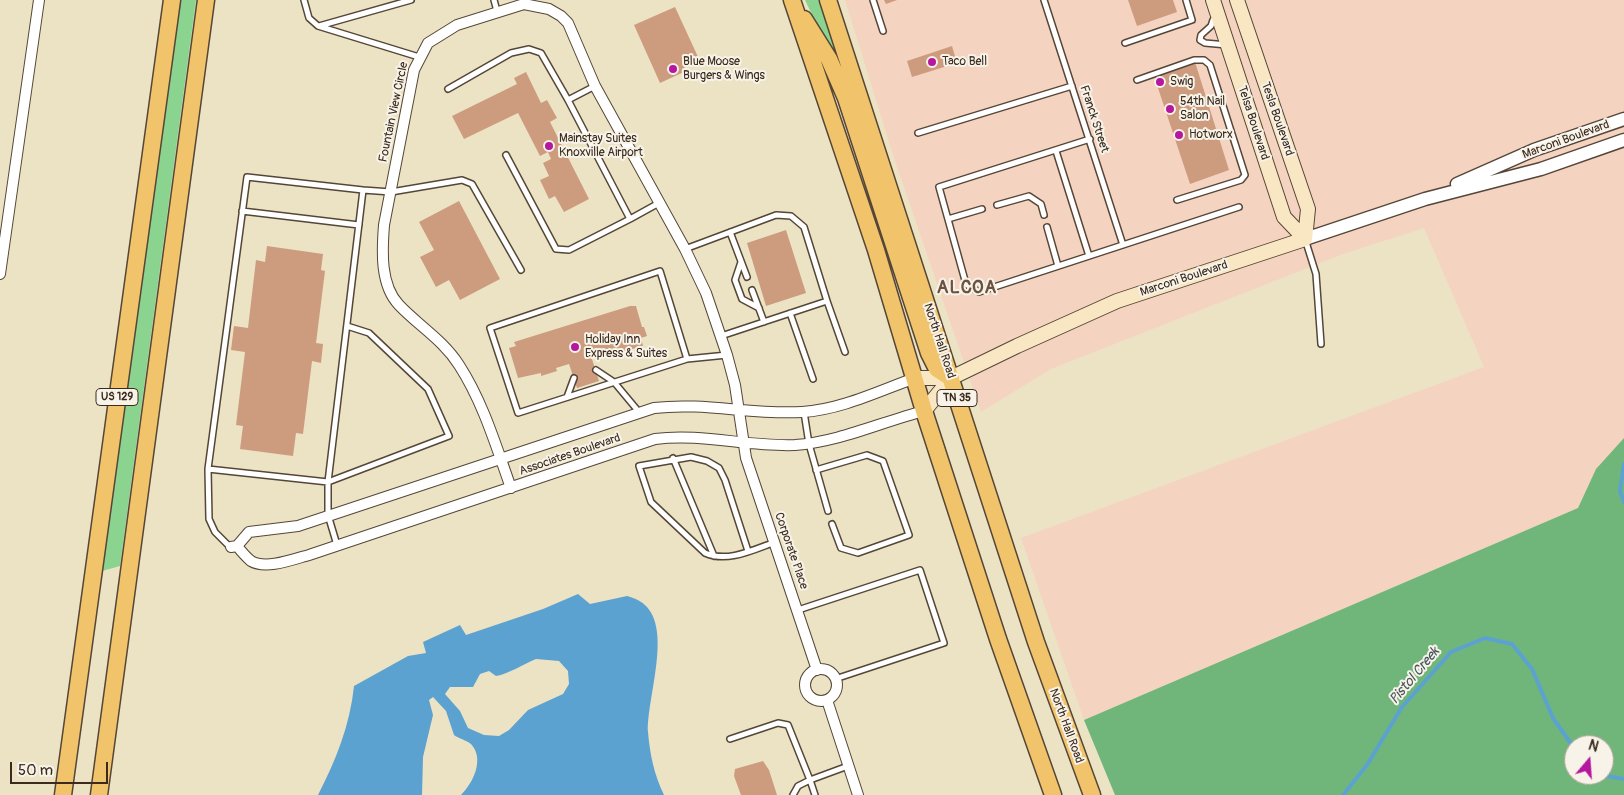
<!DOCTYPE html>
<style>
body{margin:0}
#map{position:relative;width:1624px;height:795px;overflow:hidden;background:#ebe3c4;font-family:Pangolin,sans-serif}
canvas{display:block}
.north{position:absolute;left:1564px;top:735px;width:50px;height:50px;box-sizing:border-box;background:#f7f3e8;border:1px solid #aca397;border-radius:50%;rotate:18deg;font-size:14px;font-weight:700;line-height:20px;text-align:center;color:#3b2a1e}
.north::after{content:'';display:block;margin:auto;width:18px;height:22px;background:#b5179e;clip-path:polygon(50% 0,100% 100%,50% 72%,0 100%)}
.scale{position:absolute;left:10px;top:762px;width:98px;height:22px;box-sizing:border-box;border:2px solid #3b2a1e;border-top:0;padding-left:6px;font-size:15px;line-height:18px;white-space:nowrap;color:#3b2a1e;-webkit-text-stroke:4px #f7f3e8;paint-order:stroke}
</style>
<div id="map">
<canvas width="1624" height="795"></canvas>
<div class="north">N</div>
<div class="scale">50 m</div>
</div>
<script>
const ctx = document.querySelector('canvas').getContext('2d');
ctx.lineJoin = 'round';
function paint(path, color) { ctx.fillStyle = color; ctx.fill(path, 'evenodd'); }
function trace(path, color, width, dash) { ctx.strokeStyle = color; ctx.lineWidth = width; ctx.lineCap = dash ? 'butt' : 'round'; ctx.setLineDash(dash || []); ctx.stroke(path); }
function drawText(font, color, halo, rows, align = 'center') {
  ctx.font = font + ' Pangolin,sans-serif'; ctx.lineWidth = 4; ctx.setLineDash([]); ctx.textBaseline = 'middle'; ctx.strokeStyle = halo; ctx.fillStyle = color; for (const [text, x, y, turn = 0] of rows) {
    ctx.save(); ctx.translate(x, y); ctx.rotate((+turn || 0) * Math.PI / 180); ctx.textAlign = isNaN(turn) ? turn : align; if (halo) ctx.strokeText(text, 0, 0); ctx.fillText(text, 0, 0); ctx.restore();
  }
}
const built = new Path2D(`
 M845 0H1624V438L1596 469 1578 508 1084 720 1021 538 1484 367 1424 228 1343 254 1051 369 981 412 893 155Z`);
const green = new Path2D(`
 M180 0H196L120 566 102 571Z
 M805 0H820L851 97Z`);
const forest = new Path2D(`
 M1624 438V795H1115L1084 720 1578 508 1596 469ZM1574 745H1604V775H1574Z`);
const water = new Path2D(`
 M578 594 590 604 627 596C634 598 642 601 647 607 671 634 647 698 648 732 650 755 654 774 664 795H461C473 783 485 759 471 744 468 741 458 738 454 735L446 711 433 697 429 700 433 715 423 757 422 795H318C336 760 350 725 354 686L408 656 426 653 423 642 460 625 466 635 543 609ZM536 659 559 661 568 671 569 684 563 694 528 710 509 730 499 736 484 735 468 728 460 711 445 694 450 687H473L480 674 489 671 496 676C508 674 524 664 536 659Z`);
const stream = new Path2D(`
 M1624 464 1620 491 1624 502
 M1601 775 1624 779
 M1343 795 1367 765 1402 707 1451 652 1485 638 1512 644 1532 669 1553 718 1574 748`);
const building = new Path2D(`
 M884 0H897L886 4Z
 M1128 0H1173L1177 12 1137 26Z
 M675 7 699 59 684 66 686 71 660 83 634 25Z
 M952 46 957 63 912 77 907 61Z
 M1195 62 1229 170 1190 184 1154 76Z
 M526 72 541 103 547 100 557 118 550 122 589 199 564 212 555 196 549 199 540 180 549 176 543 163 551 159 548 152 540 156 518 113 464 139 452 116 517 84 514 78Z
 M459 201 500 279 460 300 449 280 436 287 420 257 434 250 419 222Z
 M786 230 806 293 766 306 747 243Z
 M267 246 323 254 321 270 325 271 316 343 323 344 321 363 312 361 303 434 296 433 293 456 240 449 243 426 236 425 245 352 231 350 234 326 248 328 256 260 265 262Z
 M630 306H636L642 327H644L647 336 641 338 643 346 621 352V350L605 355 604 352 591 356 599 381 577 388 569 364 556 368 557 371 541 376V373L518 378 509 348 516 346 514 342Z
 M763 761 769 770 777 795H741L734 776 735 769Z`);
const service = new Path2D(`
 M304 0 309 18 318 26 419 57
 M494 0 497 11
 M873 0 883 31
 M1044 0 1123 245
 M1218 19 1213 20 1211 26 1201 35 1200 40 1205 43 1227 45
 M319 26 411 0
 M1125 43 1192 20 1186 0
 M1137 80 1194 60H1204L1210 65 1245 175 1241 180 1177 200
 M448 89 511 53 529 49 541 53 568 100 595 86
 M918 133 1072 86
 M1090 139 939 187 966 284 979 292 1239 207
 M1056 151 1089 256
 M506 155 556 249 569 250 630 219 568 100
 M997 205 1029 196 1041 204 1044 215
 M242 211 359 225
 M630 219 659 203
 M948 219 982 209
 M1047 227 1058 266
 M730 232 747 277
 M1305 239 1316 274 1321 344
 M685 249 776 215 791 216 804 227 827 301 721 336
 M741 262 735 280 742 299 759 308
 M752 290 764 322
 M827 301 845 352
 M790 313 813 379
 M347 326 369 333 428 389 449 436 328 482 208 469 247 177 363 190
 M687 359 518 413 490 328 660 271 687 359 727 355
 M596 370 614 382 639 412
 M567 397 574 378
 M804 412 809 444 828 511
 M673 458 714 556
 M208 469 209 519 215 532 230 547
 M816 470 867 455 883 461 909 535 858 553 841 548 832 524
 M337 545 328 515V482L363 190 391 192 462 180 472 184 521 270
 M748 551 725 480 719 468 707 461 691 457 639 466 651 502 705 553C727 563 753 550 775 542
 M798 610 920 570 944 643 835 679
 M730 739 778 723 788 725 810 780 848 766
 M793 795 798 786 810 780 815 795`);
const minor = new Path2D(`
 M0 274 39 0
 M511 488C496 446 483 402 459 365 443 340 419 326 399 305 380 285 382 251 384 225L414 70 428 43 457 25 524 4 549 9 561 16 568 23 595 86 685 249 706 293 727 355 735 385 746 458 817 670
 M237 546C241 551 246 557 251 561 266 570 294 559 309 555L655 439C702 433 748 447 795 445 839 442 881 422 924 411
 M231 547 237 546 249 532 298 526 654 408C704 402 752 415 802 412 840 410 879 391 915 378
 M805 685a16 16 0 1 1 32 0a16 16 0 1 1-32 0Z
 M827 700 858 795`);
const tertiary = new Path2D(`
 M1457 184 1534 150 1624 119
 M1305 239 1425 199 1541 169 1624 140`);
const secondary = new Path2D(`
 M1213 0 1284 217 1305 239
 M1237 0 1308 209 1305 239
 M915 378H951
 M924 411 951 378 1017 346 1117 301 1305 239`);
const primary = new Path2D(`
 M792 0 876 250 924 411 998 639 1053 795
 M828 0 1036 642 1092 795
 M804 19 829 59 846 98 929 353 937 369 951 378`);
const trunk = new Path2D(`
 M63 795 172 0
 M99 795 206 0`);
const markers = [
 [932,62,5,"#b5179e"],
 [673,69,5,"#b5179e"],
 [1160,82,5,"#b5179e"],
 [1170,109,5,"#b5179e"],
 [1179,135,5,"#b5179e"],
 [549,146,5,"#b5179e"],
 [575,347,5,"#b5179e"]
];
const shields = [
 [117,397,42],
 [957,398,40]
];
const shieldNames = [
 ["US 129",117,397],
 ["TN 35",957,398]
];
const poiNames = [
 ["Blue Moose",683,62],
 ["Burgers & Wings",683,76],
 ["Taco Bell",942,62],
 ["Swig",1170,82],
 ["54th Nail",1180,102],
 ["Salon",1180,116],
 ["Hotworx",1189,135],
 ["Mainstay Suites",559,139],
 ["Knoxville Airport",559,153],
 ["Holiday Inn",585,340],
 ["Express & Suites",585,354]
];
const streetNames = [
 ["Fountain View Circle",394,112,-78],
 ["Franck Street",1094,119,72],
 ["Tesla Boulevard",1277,119,71],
 ["Telsa Boulevard",1253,123,72],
 ["Marconi Boulevard",1566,140,-20],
 ["Marconi Boulevard",1184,279,-18],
 ["North Hall Road",939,341,72],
 ["Associates Boulevard",570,455,-19],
 ["Corporate Place",791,551,71],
 ["North Hall Road",1066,726,70]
];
const waterNames = [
 ["Pistol Creek",1415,676,-50]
];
const districtNames = [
 ["ALCOA",967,288]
];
paint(built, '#f5d3c1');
paint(green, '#8bd490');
paint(forest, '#70b67a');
paint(water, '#5ca2d1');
trace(stream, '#5ca2d1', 4);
paint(building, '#cd9c7e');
trace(service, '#554637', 8);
trace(minor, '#554637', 12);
trace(tertiary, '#554637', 15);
trace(secondary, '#554637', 16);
trace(primary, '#554637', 19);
trace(trunk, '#554637', 19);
trace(service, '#fff', 5);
trace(minor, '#fff', 10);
trace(tertiary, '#fff', 12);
trace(secondary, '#f9e7c3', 14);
trace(primary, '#f1c36a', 16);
trace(trunk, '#f1c36a', 16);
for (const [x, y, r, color] of markers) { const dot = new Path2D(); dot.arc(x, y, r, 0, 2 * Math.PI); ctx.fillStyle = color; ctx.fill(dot); trace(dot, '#f7f3e8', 2); }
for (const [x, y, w] of shields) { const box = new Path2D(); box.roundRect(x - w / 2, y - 8.5, w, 17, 4); ctx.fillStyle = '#f7f3e8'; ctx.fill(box); trace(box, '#3b2a1e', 1); }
drawText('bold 11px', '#3b2a1e', null, shieldNames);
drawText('12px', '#3b2a1e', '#f7f3e8', poiNames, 'left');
drawText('12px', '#3b2a1e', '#f7f3e8', streetNames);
drawText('italic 14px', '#47545d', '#f7f3e8', waterNames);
ctx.letterSpacing = '1px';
drawText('bold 18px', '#6e5240', '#f7f3e8', districtNames);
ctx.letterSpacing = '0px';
</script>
